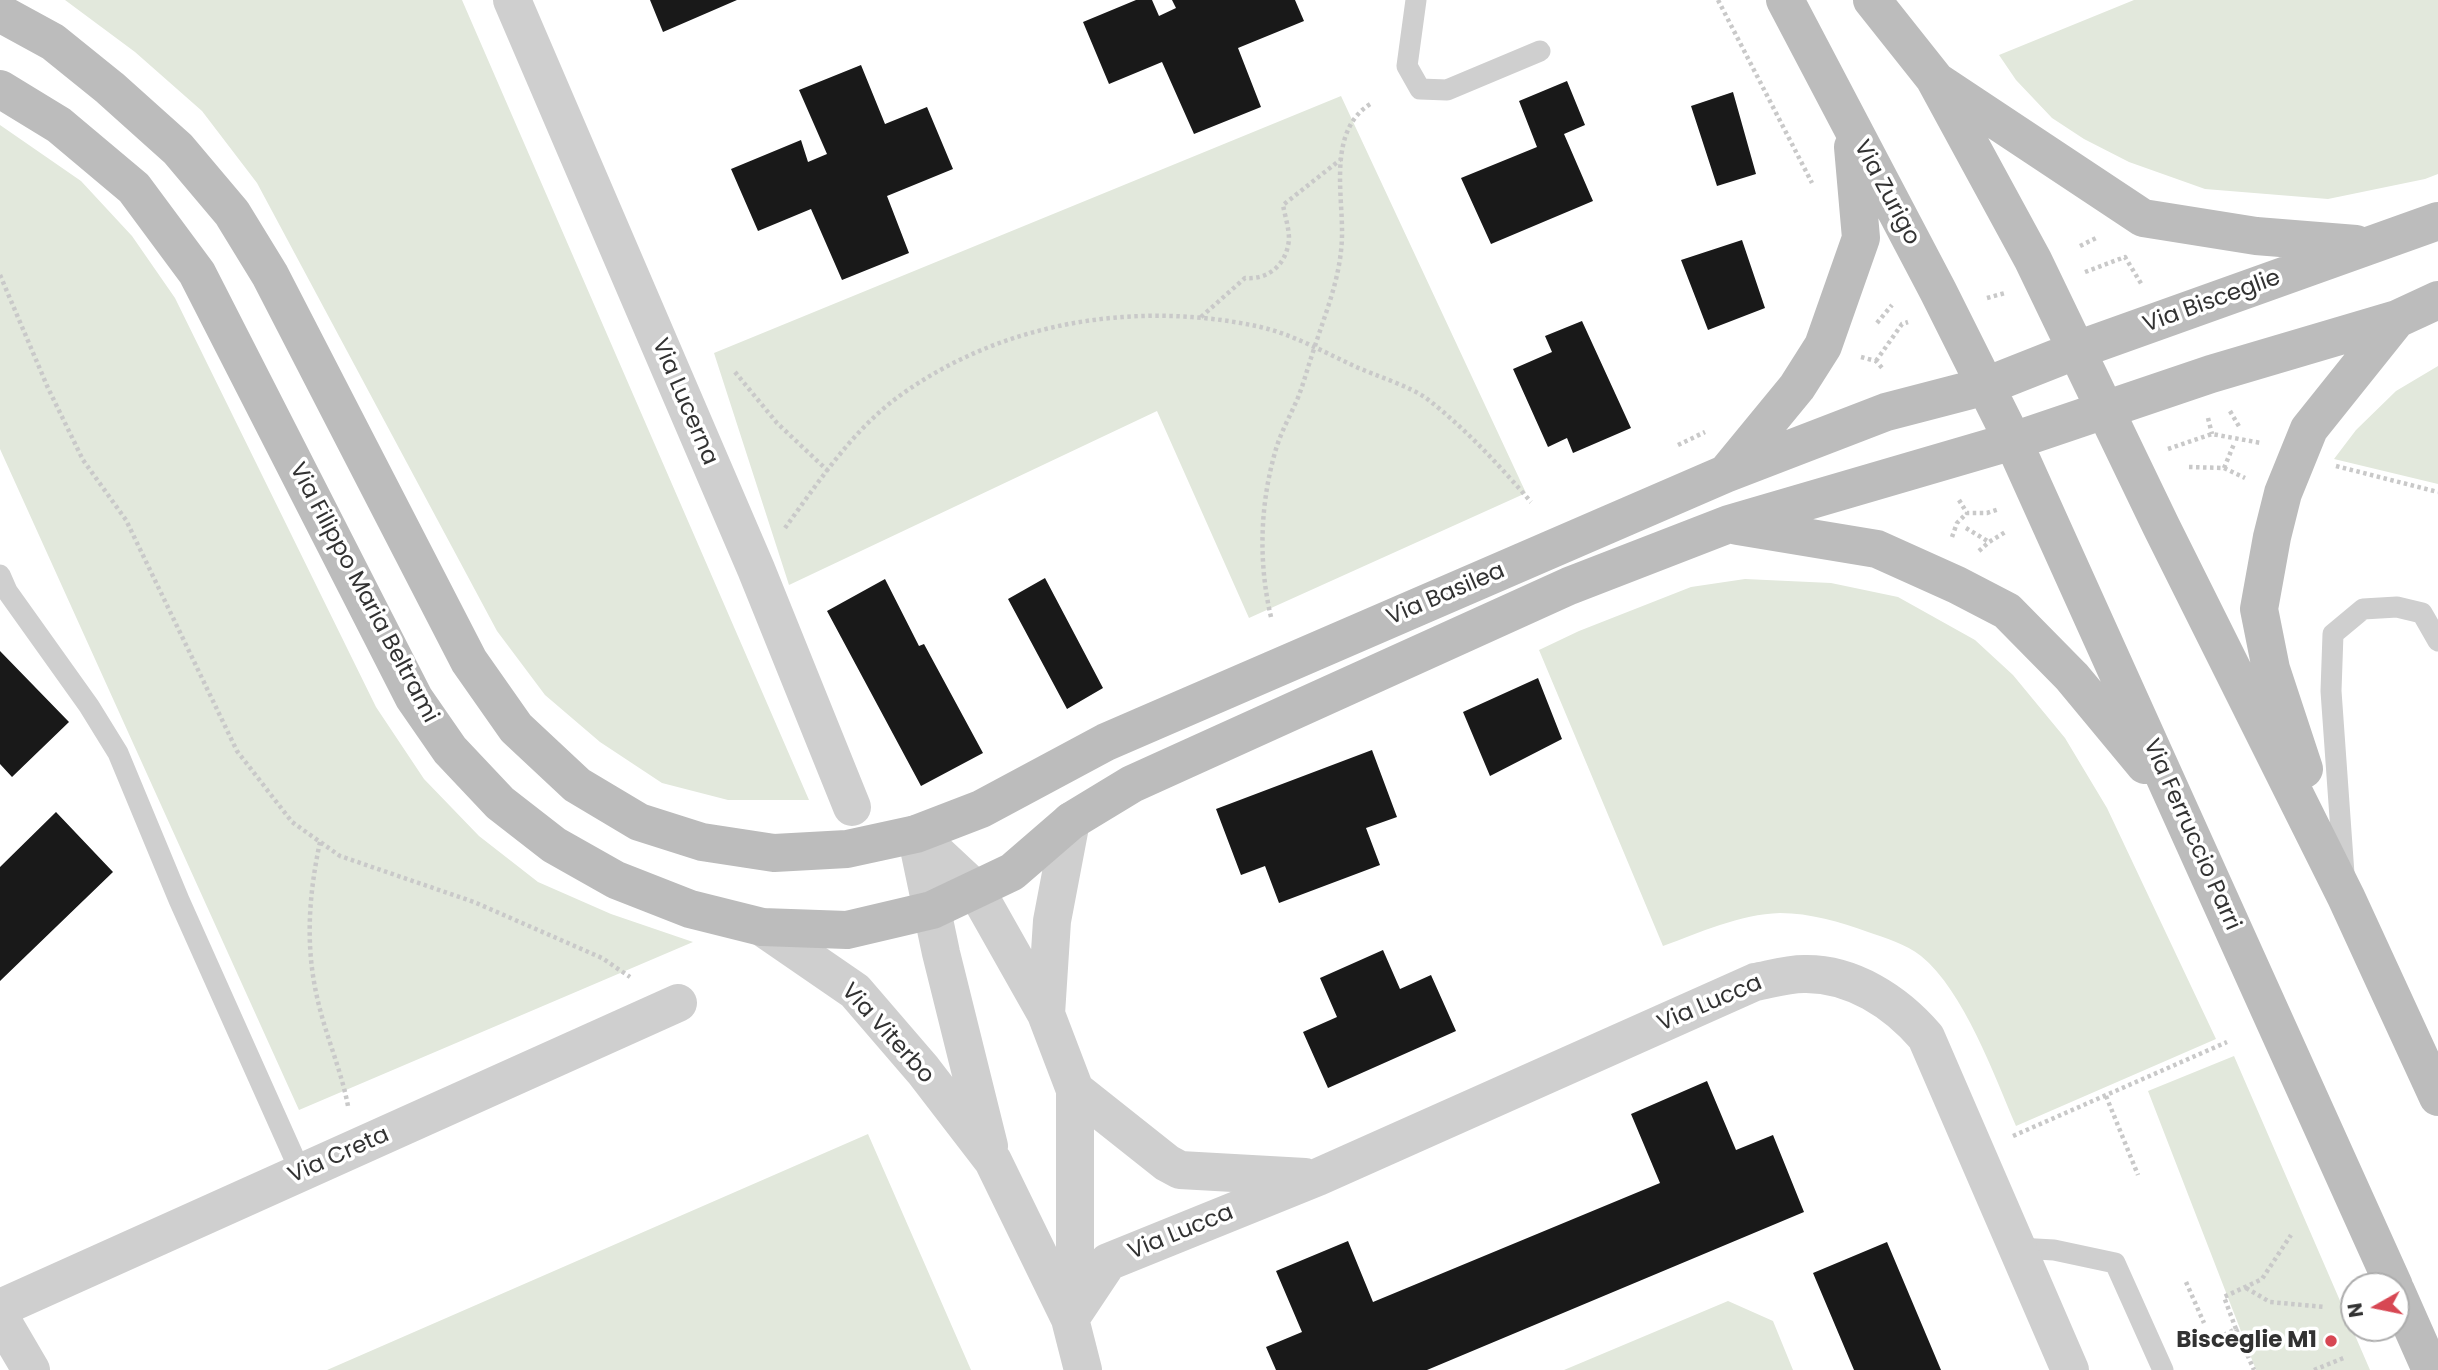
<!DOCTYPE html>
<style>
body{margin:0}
#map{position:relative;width:2438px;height:1370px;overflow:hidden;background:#fff;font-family:Poppins,sans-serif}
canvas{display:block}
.north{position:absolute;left:2340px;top:1272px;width:70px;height:70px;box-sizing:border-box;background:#fff;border:2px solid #adadad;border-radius:50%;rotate:261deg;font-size:19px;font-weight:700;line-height:28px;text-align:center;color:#323232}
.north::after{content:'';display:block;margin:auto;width:24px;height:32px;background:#d74753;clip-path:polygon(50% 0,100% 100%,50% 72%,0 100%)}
</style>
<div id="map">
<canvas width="2438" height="1370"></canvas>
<div class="north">N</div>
</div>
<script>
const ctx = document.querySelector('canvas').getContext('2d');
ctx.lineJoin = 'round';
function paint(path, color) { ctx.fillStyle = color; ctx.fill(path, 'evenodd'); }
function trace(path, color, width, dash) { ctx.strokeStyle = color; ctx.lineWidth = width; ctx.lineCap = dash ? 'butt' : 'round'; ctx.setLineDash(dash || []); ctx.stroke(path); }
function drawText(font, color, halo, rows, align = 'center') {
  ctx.font = font + ' Poppins,sans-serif'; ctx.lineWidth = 7; ctx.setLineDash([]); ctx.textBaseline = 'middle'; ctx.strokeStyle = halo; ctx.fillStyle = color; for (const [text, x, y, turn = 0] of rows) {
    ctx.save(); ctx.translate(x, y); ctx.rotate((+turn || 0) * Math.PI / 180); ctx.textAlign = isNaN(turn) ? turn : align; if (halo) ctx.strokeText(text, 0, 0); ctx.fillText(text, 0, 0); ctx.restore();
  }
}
const green = new Path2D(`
 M65 0H462L809 800H728L662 783 600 742 545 695 497 631 257 183 202 111 135 52Z
 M2134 0H2438V174L2425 179 2328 199 2205 189 2129 162 2084 139 2052 118 2016 80 1999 55Z
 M1341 96 1526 493 1249 618 1157 411 789 585 714 353Z
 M0 125 81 181 132 236 175 298 376 707 424 779 479 836 538 882 611 914 693 942 299 1110 0 449Z
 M2438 366V484L2334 459 2356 430 2396 391Z
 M1745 579 1831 583 1898 597 1975 640 2013 675 2065 738 2107 808 2216 1039 2016 1126C1994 1075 1964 991 1921 956 1906 944 1885 938 1868 932 1840 922 1810 913 1780 913 1740 914 1699 933 1663 946L1539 650 1579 631 1691 587Z
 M2234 1056 2370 1370H2256L2148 1091Z
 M868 1134 971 1370H327Z
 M1728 1301 1773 1321 1793 1370H1564Z`);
const building = new Path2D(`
 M650 0H737L663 32Z
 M1136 0H1152L1159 16 1176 8 1172 0H1295L1304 21 1238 48 1261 107 1194 134 1162 62 1109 84 1083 22Z
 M861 65 885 124 927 107 953 169 887 196 909 253 842 280 811 209 758 231 731 169 801 140 808 162 827 154 799 90Z
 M1567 81 1585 125 1564 134 1593 201 1491 244 1461 178 1537 147 1519 101Z
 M1733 92 1756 174 1717 186 1691 106Z
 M1742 240 1765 308 1708 330 1681 260Z
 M1582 321 1631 428 1573 453 1567 438 1548 447 1513 369 1552 352 1545 336Z
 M1045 578 1103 688 1067 709 1008 599Z
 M885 579 919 646 924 644 983 753 921 786 827 611Z
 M0 651 69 722 12 777 0 764Z
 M1538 678 1562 739 1490 776 1463 712Z
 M1372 750 1397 817 1366 828 1380 865 1279 903 1265 866 1241 875 1216 809Z
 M56 812 113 872 0 981V867Z
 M1383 950 1400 989 1431 975 1456 1031 1328 1088 1303 1032 1337 1017 1320 978Z
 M1707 1081 1736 1150 1773 1135 1804 1212 1427 1370H1276L1266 1347 1302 1332 1276 1271 1348 1241 1373 1302 1660 1183 1631 1114Z
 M1887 1242 1941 1370H1854L1813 1273Z`);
const path = new Path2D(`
 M1718 0 1812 183
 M2080 246 2098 237
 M2085 272 2125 257 2142 285
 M0 275 48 388 83 460 126 520 237 751 292 822 340 856 474 902 602 958 630 977
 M1987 298 2005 293
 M1201 317 1245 278C1269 280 1287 264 1289 239 1289 228 1285 216 1283 205L1340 160
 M1877 323 1892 305
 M1861 357 1876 361 1883 369
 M1876 361 1902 324 1908 322
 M735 372 777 423 828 471
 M2230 411 2240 428
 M2208 418 2212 434
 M1678 445 1705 432
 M2168 449 2212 434 2261 443
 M2336 466 2438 492
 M2189 467 2224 468 2245 478
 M2224 468 2234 444
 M1959 500 1967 513H1987L1999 509
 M785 528C817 484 850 434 894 400 996 323 1132 300 1256 326 1290 333 1322 351 1354 366 1374 375 1409 386 1426 398 1465 428 1499 465 1531 502
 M1966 528 1989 542
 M1952 537 1957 523 1967 513
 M1979 551 1989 542 2007 531
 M1271 617C1258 562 1260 503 1276 449 1281 432 1290 416 1297 400 1304 383 1308 366 1314 349 1326 311 1341 277 1342 236 1343 194 1327 129 1372 103
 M320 842C309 894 305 944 317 997 325 1034 341 1069 348 1106
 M2106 1096 2138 1175
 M2013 1136 2227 1042
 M2186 1282 2204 1323
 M2246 1288 2270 1302 2325 1307
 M2236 1329 2224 1297 2262 1279 2291 1235
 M2211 1341 2236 1329 2254 1370
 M2314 1370 2346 1357`);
const lane = new Path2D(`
 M1416 0 1407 66 1420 89 1447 90 1540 51
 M0 575 7 591 89 706 118 753 179 900 301 1173
 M2344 874 2331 691 2333 634 2363 609 2397 607 2422 613 2438 641
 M2018 1248 2054 1250 2115 1263 2163 1370`);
const street = new Path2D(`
 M512 0 756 569 852 807
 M916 834 976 890 1046 1014 1075 1090V1254L1071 1315
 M916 834 941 953 989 1146
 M762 927 855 991 923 1070 993 1161 1070 1319 1083 1370
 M1046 1014 1052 921 1071 821
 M1075 1090 1167 1163 1180 1170 1305 1177
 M0 1308 678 1003
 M0 1317 31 1370
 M1070 1319 1108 1262 1318 1177 1755 982C1771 979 1787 974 1804 974 1852 973 1896 1002 1926 1037L2070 1370`);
const secondary = new Path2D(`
 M1785 0 1938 291 2013 441 2394 1286
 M1872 0 1934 78 2033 260 2161 526 2346 897 2438 1097
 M0 13 53 42 110 88 178 149 232 213 270 275 469 661 516 728 577 785 639 822 702 842 774 853 847 849 916 834 981 809 1106 742 1725 474 1886 412 1986 386 2077 350 2438 221
 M1938 82 2143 218 2256 236 2356 244
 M0 89 59 125 134 188 197 273 414 698 450 750 500 803 554 845 616 880 690 909 762 927 847 930 932 910 1012 872 1071 821 1132 784 1569 586 1729 524 2013 441 2211 374 2397 319 2438 300
 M1728 471 1797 387 1823 346 1861 238 1853 147
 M1738 526 1877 549 1957 585 2007 611 2072 677 2145 765
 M2304 769 2271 669 2259 609 2272 537 2283 493 2309 429 2397 319
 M2396 1291 2431 1370`);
const markers = [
 [2331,1341,7,"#d74753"]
];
const streetNames = [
 ["Via Zurigo",1886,193,62],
 ["Via Bisceglie",2212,302,-20],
 ["Via Lucerna",684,402,67],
 ["Via Filippo Maria Beltrami",363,593,62],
 ["Via Basilea",1446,595,-23],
 ["Via Ferruccio Parri",2191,835,66],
 ["Via Lucca",1710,1004,-23],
 ["Via Viterbo",887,1034,48],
 ["Via Creta",339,1156,-24],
 ["Via Lucca",1181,1233,-22]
];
const poiNames = [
 ["Bisceglie M1",2317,1341]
];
paint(green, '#e2e8dc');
paint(building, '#191919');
trace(path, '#c9c9c9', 4.5, [3.5, 3.5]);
trace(lane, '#cfcfcf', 21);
trace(street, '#cfcfcf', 38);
trace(secondary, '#bcbcbc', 38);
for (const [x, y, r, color] of markers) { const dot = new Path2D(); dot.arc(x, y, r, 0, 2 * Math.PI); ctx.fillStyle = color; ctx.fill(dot); trace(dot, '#fff', 2.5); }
drawText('23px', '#323232', '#fff', streetNames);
drawText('bold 23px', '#323232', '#fff', poiNames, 'right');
</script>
